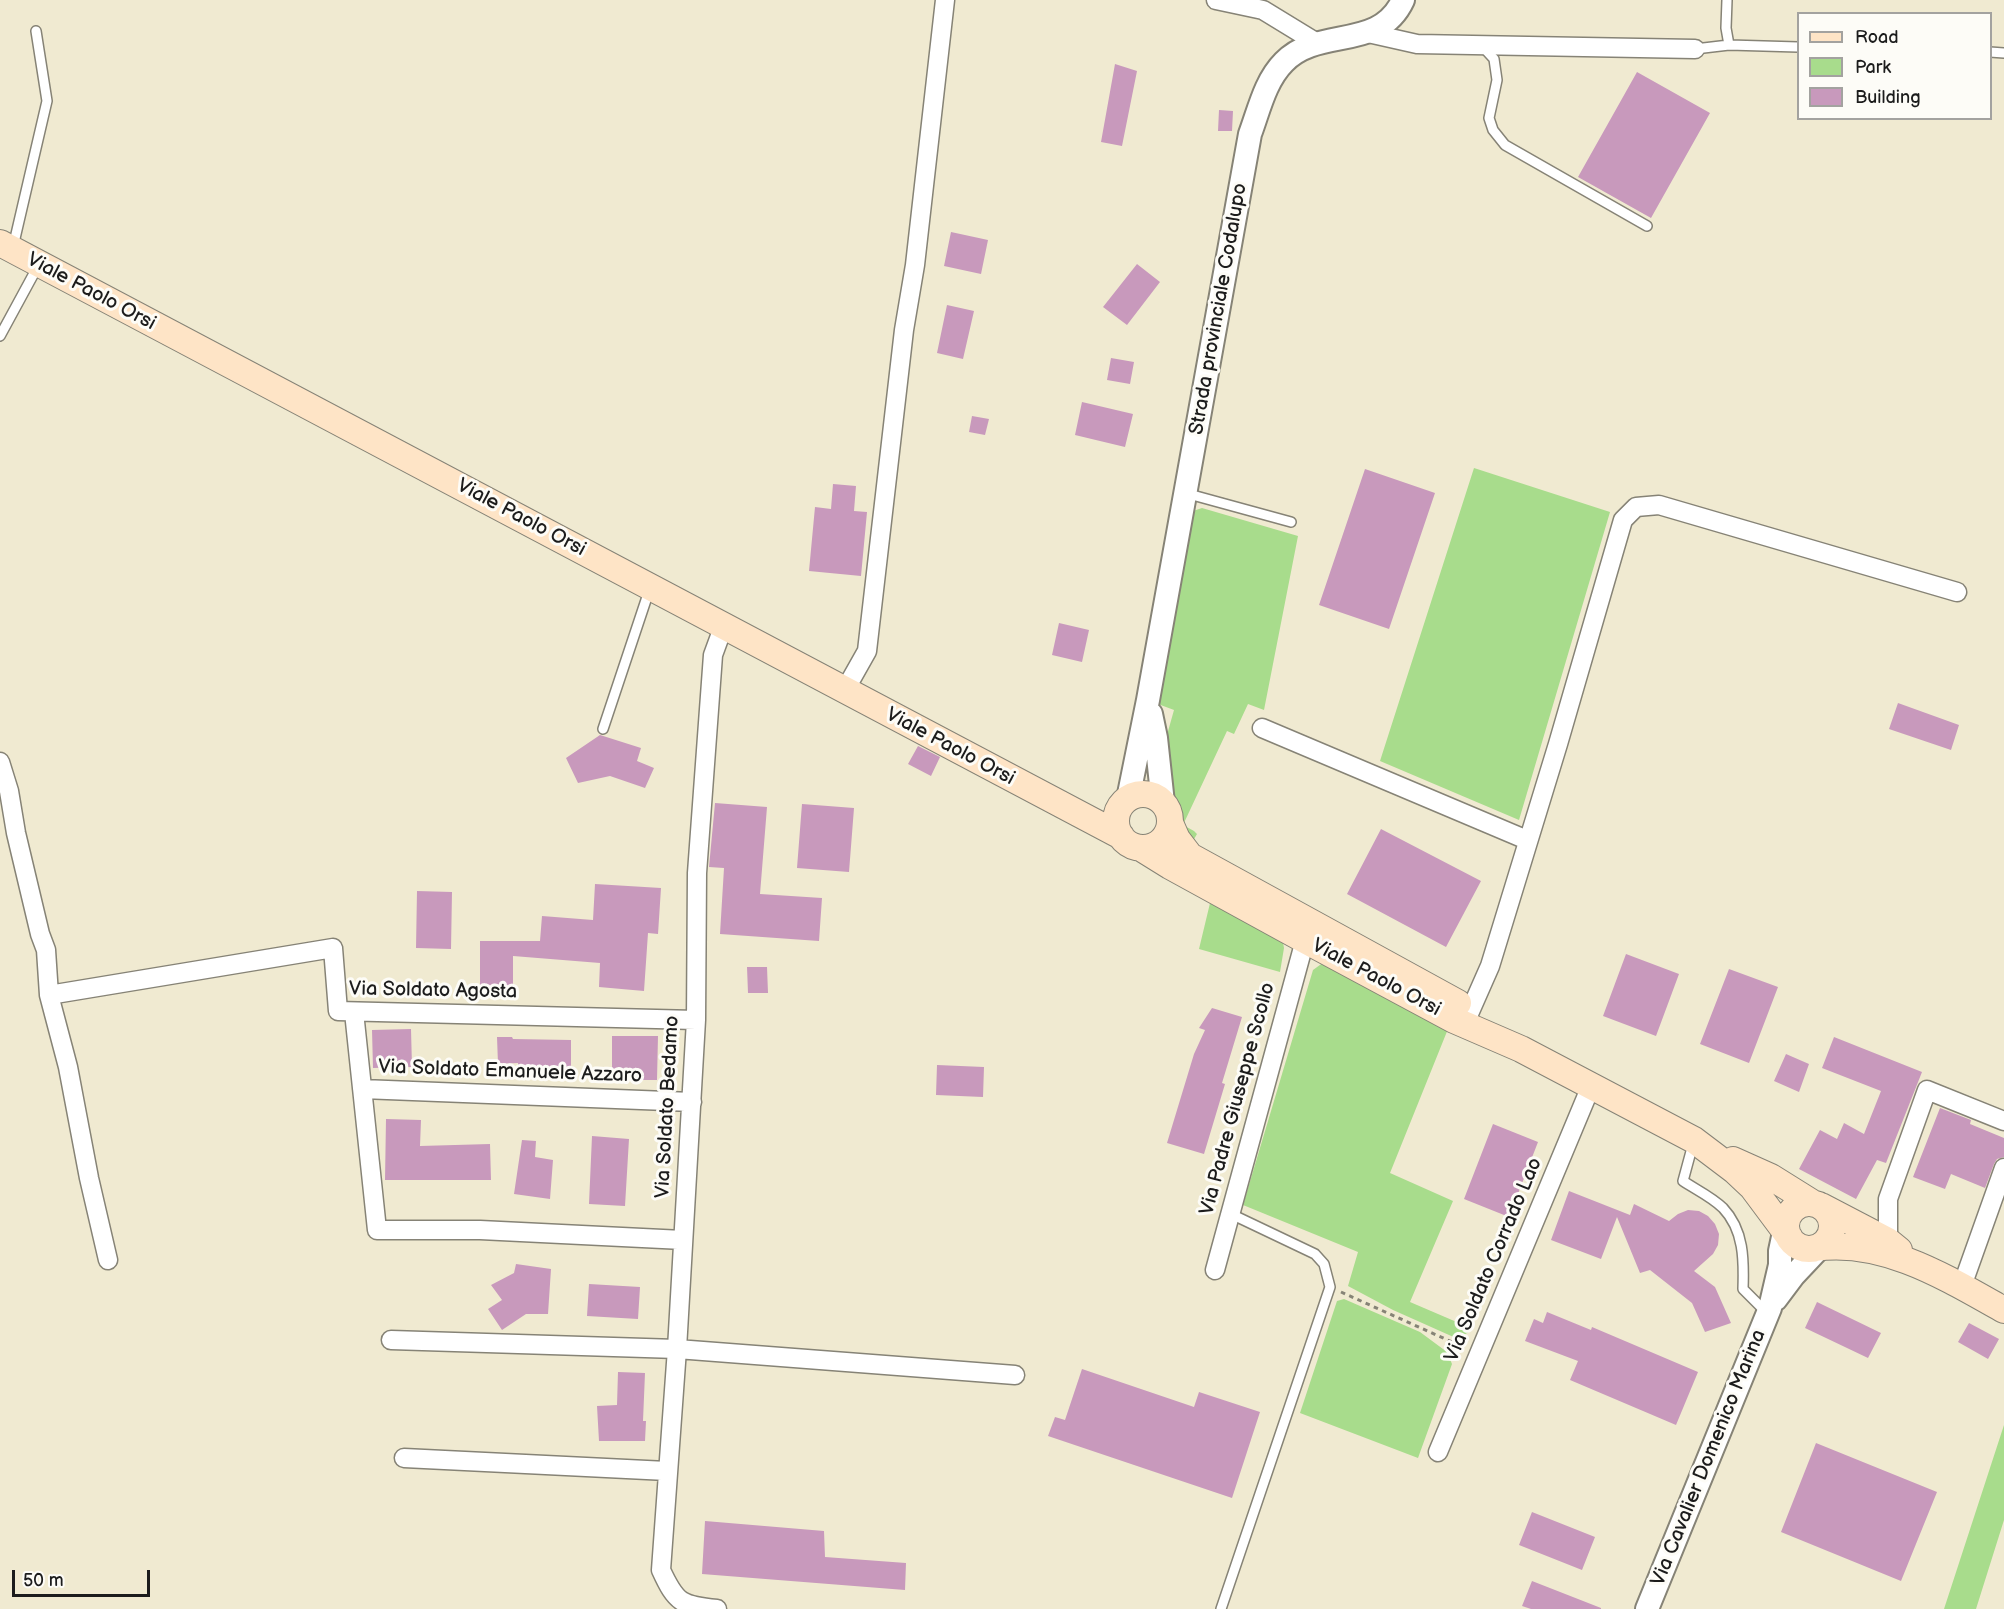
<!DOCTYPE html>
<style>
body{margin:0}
#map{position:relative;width:2004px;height:1609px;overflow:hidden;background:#f0ead1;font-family:"Balsamiq Sans",sans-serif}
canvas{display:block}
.legend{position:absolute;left:1797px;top:12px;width:195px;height:108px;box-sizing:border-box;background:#fdfcf7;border:2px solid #a3a29f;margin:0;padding:8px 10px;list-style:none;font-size:18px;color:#1c1c1c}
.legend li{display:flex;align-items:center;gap:12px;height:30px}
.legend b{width:30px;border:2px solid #a3a29f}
.scale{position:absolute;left:12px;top:1570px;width:138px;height:27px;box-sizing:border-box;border:3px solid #1c1c1c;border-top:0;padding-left:8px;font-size:18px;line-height:21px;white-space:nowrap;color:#1c1c1c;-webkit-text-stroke:4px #fdfcf7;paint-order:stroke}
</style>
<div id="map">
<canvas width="2004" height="1609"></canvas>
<ul class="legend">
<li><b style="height:8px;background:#fee4c6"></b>Road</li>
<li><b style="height:16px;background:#a8dc8c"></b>Park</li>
<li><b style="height:16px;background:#c899bc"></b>Building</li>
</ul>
<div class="scale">50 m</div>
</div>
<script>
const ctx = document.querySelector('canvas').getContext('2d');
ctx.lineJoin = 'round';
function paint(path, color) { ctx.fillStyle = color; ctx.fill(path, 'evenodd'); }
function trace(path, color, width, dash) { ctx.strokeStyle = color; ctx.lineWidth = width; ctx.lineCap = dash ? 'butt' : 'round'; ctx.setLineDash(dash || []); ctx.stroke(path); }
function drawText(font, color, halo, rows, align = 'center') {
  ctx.font = font + ' "Balsamiq Sans",sans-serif'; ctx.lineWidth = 6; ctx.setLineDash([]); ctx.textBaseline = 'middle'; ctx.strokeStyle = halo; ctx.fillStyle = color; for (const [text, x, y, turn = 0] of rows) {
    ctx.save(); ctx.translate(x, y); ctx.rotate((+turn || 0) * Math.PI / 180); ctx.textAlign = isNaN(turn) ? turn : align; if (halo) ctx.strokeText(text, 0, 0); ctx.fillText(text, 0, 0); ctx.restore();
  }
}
const green = new Path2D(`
 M1474 468 1610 512 1519 820 1380 761Z
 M1202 508 1298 536 1264 710 1248 704 1234 734 1227 731 1183 825 1194 831 1197 834 1190 846 1172 803 1165 742 1174 710 1158 704 1193 511Z
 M1211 899 1282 937 1284 948 1280 972 1199 949Z
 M1324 962 1450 1024 1390 1173 1453 1201 1410 1302 1473 1329 1458 1339 1393 1310 1348 1286 1358 1252 1243 1205 1313 970Z
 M1344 1299 1420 1332 1447 1352 1452 1364 1418 1458 1300 1413 1337 1301Z
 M2004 1425V1520L1976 1609H1944Z`);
const building = new Path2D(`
 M1115 64 1137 71 1122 146 1101 142Z
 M1637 72 1710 113 1651 218 1578 177Z
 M1219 110 1233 111 1232 131H1218Z
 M951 232 988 240 981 274 944 266Z
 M1137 264 1160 282 1127 325 1103 307Z
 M947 305 974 311 963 359 937 353Z
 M1111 358 1134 362 1130 384 1107 380Z
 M1082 402 1133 414 1125 447 1075 435Z
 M972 416 989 419 985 435 969 432Z
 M1365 469 1435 493 1389 629 1319 605Z
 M833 484 856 486 854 511 867 512 861 576 809 571 815 507 831 509Z
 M1059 623 1089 630 1082 662 1052 655Z
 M1898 703 1959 725 1951 750 1889 729Z
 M600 735 641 748 637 761 654 768 645 788 610 776 578 783 566 758Z
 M918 746 940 757 931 776 908 764Z
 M715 803 767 807 760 894 822 898 819 941 720 934 724 868 709 867Z
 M802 804 854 808 849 872 797 868Z
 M1381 829 1481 881 1446 947 1347 894Z
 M595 884 661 888 658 934 648 933 644 991 599 987 600 963 513 956V986H480V941H540L542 916 593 920Z
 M417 891 452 892 451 949 416 948Z
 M1626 954 1679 974 1656 1036 1603 1016Z
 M747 967H767L768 993H748Z
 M1729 969 1778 987 1749 1063 1700 1044Z
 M1212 1008 1242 1017 1222 1083 1225 1084 1204 1154 1167 1143 1194 1054 1205 1030 1199 1028Z
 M411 1029 412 1067 373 1068 372 1030Z
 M612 1036H658L657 1080H612Z
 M497 1037H512L513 1039 571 1040V1070H518V1063L498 1064Z
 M1834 1037 1922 1072 1886 1163 1877 1160 1856 1199 1799 1169 1820 1130 1837 1139 1844 1123 1864 1134 1881 1091 1822 1068Z
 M1786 1054 1809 1064 1799 1092 1774 1081Z
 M937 1065 984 1067 983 1097 936 1095Z
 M1940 1108 1971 1120 1970 1124 2004 1138V1157L1997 1159 1994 1164 1985 1188 1951 1174 1945 1189 1913 1177Z
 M386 1119 421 1120 420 1146 490 1144 491 1180H385Z
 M1493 1124 1538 1142 1509 1217 1464 1199Z
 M592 1136 629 1139 625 1206 589 1204Z
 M522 1140 536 1141 535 1157 553 1160 550 1199 514 1194Z
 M1569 1191 1630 1215 1634 1204 1669 1221 1678 1214 1688 1210 1699 1211 1708 1216 1715 1224 1719 1234 1718 1245 1713 1254 1694 1271 1715 1287 1731 1323 1705 1332 1692 1303 1650 1270 1640 1273 1617 1217 1601 1259 1551 1240Z
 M516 1264 551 1269 548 1314H526L502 1330 488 1309 502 1300 491 1285 514 1273Z
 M589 1284 640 1287 638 1319 587 1316Z
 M1817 1302 1881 1333 1868 1358 1805 1328Z
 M1547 1312 1591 1330 1592 1327 1698 1372 1676 1425 1570 1380 1578 1361 1525 1341 1534 1319 1543 1323Z
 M1969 1323 1999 1339 1988 1359 1958 1342Z
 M1082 1369 1194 1407 1199 1392 1260 1412 1232 1498 1048 1436 1055 1417 1065 1420Z
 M618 1372 645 1373 643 1421H646L645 1441H599L597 1406 617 1405Z
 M1816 1443 1937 1492 1901 1581 1781 1532Z
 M1532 1512 1595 1537 1582 1570 1519 1545Z
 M705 1521 824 1531 825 1557 906 1563 905 1590 702 1574Z
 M1532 1581 1601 1608V1609H1531L1522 1606Z`);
const path = new Path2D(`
 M1341 1292 1463 1347`);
const service = new Path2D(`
 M1727 0 1726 28 1729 45
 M1483 47 1494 59 1497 80 1489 118 1493 130 1505 145 1647 226
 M1695 49 1729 45 1798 47
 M1990 52 2004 53
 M13 247 47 101 36 31
 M0 336 38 266
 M1185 493 1291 522
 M603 729 650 588
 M1693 1144 1683 1181C1695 1189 1712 1197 1723 1208 1744 1230 1744 1260 1743 1289L1766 1312
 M1221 1609 1330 1287 1324 1264 1315 1254 1231 1214`);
const minor = new Path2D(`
 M1216 0 1263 10 1317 43
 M1368 33 1417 44 1695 49
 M845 690 867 651 904 330 915 265 945 0
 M1262 728 1527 840
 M0 762 9 791 16 833 40 934 46 950 49 995 68 1067 89 1178 108 1260
 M49 995 333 948 338 1011 696 1020
 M354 1012 377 1230H480L683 1240
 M1464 1025 1490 966 1558 744 1623 520 1636 507 1659 505 1957 592
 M362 1089 692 1102
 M1888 1241V1199L1927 1090 2004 1121
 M1215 1270 1305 940
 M1962 1286 2004 1168
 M391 1340 677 1349 1015 1375
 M1438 1452 1591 1086
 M404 1458 667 1471
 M717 1609C682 1606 676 1603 661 1570L677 1349 696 1020 697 873 713 655 724 625`);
const tertiary = new Path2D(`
 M1151 714 1156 738 1163 803
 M1128 799 1148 700 1250 134C1259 110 1265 81 1284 62 1319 26 1379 52 1403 0
 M1776 1299 1794 1275 1826 1241
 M1647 1609 1770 1308 1780 1265V1251L1787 1218`);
const secondary = new Path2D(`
 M0 243 1121 836
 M1116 821a27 27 0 1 1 54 0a27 27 0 1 1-54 0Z
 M1170 823 1177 839 1190 856 1458 1003
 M1141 848 1170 866 1305 940 1454 1020 1521 1049 1694 1140 1735 1171 1752 1187 1790 1238
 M1733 1160 1771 1177 1811 1202
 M1786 1226a23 23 0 1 1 46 0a23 23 0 1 1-46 0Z
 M1821 1206 1888 1241 1899 1250
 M1815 1248C1883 1238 1947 1278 2004 1310`);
const streetNames = [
 ["Viale Paolo Orsi",91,292,28],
 ["Strada provinciale Codalupo",1219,309,-80],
 ["Viale Paolo Orsi",521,518,28],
 ["Viale Paolo Orsi",950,747,28],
 ["Viale Paolo Orsi",1376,978,28],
 ["Via Soldato Agosta",433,991,1],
 ["Via Soldato Emanuele Azzaro",510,1072,2],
 ["Via Padre Giuseppe Scollo",1238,1099,-75],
 ["Via Soldato Bedamo",668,1107,-87],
 ["Via Soldato Corrado Lao",1494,1260,-67],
 ["Via Cavalier Domenico Marina",1709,1458,-68]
];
paint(green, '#a8dc8c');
paint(building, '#c899bc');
trace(service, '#868376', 12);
trace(minor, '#868376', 21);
trace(tertiary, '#868376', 26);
trace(secondary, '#868376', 28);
trace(path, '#868376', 3, [4.5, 4.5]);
trace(service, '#fff', 9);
trace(minor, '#fff', 18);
trace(tertiary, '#fff', 22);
trace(secondary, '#fee4c6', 26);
drawText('20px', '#1c1c1c', '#fdfcf7', streetNames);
</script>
